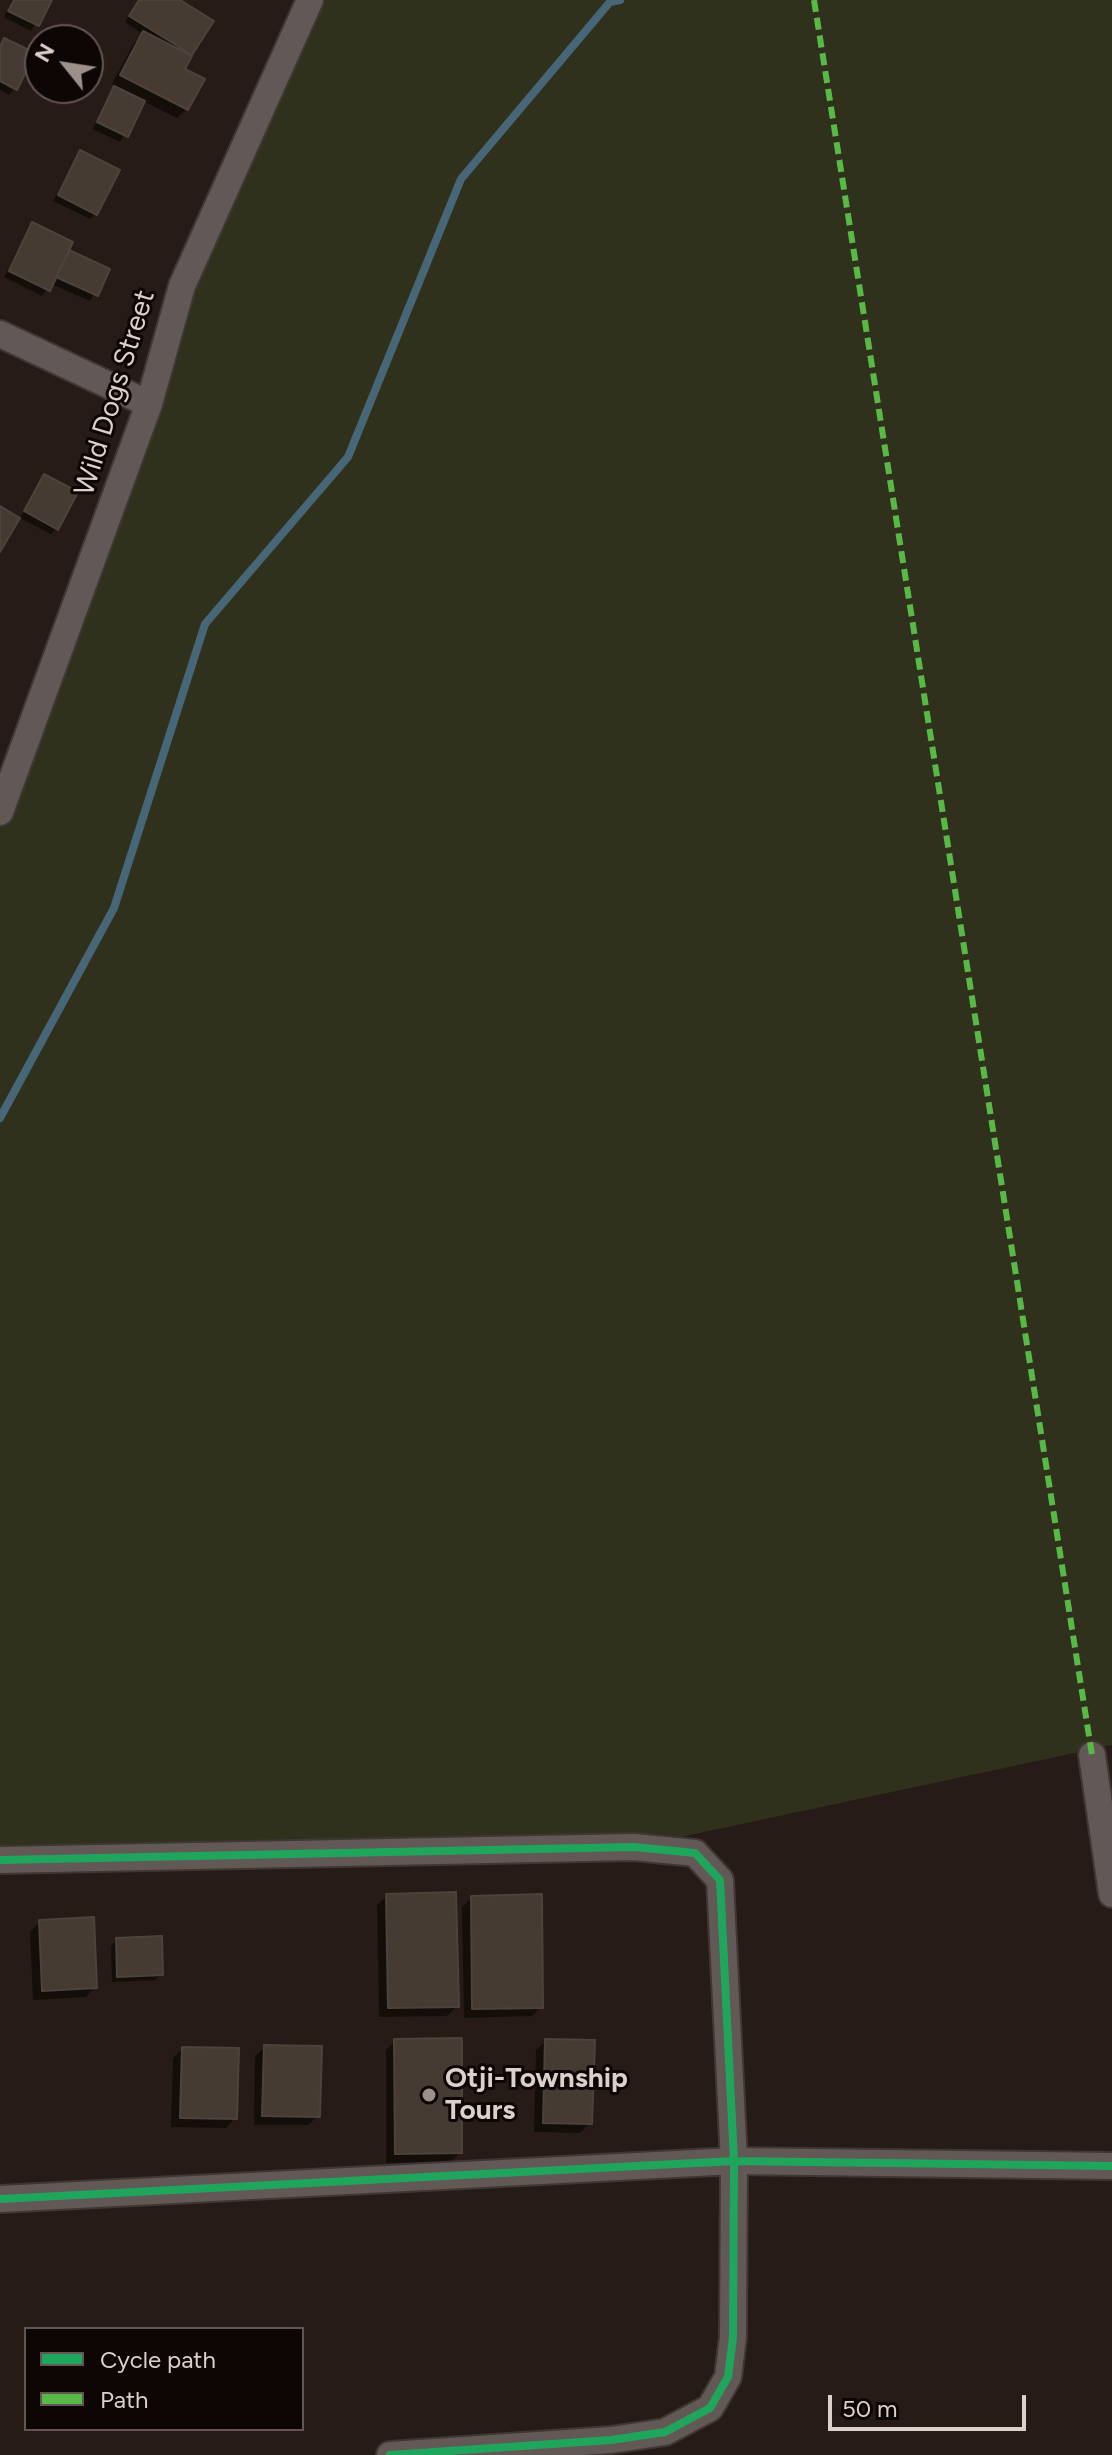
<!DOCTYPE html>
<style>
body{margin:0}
#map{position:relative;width:1112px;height:2455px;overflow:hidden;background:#261b16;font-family:Figtree,sans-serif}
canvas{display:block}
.legend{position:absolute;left:24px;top:2327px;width:280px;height:104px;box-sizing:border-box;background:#0e0604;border:2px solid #615653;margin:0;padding:10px 14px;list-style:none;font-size:24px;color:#ddcfc9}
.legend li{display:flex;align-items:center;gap:16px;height:40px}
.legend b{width:40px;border:2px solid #615653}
.north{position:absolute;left:24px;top:24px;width:80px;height:80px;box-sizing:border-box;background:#0e0604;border:2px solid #615653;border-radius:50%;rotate:300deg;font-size:22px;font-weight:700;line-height:32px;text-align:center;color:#ddcfc9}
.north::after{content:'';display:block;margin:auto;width:28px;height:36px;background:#9d908a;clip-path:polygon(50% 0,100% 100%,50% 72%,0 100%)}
.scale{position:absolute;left:828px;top:2395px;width:198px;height:36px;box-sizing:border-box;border:4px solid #ddcfc9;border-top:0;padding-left:10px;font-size:24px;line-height:28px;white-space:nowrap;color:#ddcfc9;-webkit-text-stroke:6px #0e0604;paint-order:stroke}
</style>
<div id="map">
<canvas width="1112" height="2455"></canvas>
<ul class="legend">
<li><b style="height:10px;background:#20a55d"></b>Cycle path</li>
<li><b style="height:10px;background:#58b947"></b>Path</li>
</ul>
<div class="north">N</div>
<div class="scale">50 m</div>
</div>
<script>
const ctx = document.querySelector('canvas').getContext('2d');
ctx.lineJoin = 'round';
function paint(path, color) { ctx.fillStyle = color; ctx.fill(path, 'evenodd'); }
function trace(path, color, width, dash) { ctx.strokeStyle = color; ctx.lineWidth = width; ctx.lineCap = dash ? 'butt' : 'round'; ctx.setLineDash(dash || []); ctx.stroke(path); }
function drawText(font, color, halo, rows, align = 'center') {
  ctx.font = font + ' Figtree,sans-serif'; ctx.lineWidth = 6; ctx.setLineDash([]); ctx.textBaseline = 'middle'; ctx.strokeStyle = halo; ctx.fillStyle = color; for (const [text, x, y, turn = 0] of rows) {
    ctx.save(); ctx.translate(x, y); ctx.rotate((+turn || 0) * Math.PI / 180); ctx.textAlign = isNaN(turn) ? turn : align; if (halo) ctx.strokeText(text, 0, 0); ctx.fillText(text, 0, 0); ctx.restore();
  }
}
const green = new Path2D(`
 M310 0H1112V1745L634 1847 0 1860V812L149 404Z`);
const shadow = new Path2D(`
 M12 0H50L31 31 4 17Z
 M138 0H176L191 54 182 70 187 109 177 118 143 101 120 142 92 129 117 87 112 84 134 43 143 34 125 22Z
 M5 41 15 88 9 95 0 90V45Z
 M81 152 96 213 90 219 53 201Z
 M33 225 66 251 107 270 90 301 51 284 42 296 4 277Z
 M45 477 57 528 51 534 20 518Z
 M387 1896 457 2006 447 2016 379 2017 377 1905Z
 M472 1898 541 2007 532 2016 464 2018 462 1907Z
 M40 1922 95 1987 86 1997 33 2000 30 1932Z
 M117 1940 161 1974 155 1980 112 1982 111 1946Z
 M395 2041 460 2152 451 2162 386 2163V2050Z
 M546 2041 590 2123 580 2133 534 2132 536 2050Z
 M265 2047 318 2116 308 2125H254L255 2056Z
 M182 2049 235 2118 226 2128 171 2127 173 2058Z`);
const stream = new Path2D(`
 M0 1118 114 908 205 624 348 457 461 179 610 2 620 0`);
const building = new Path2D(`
 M14 0H52L39 26 8 11Z
 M139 0H180L214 21 192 55 129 16Z
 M143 31 192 56 185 69 205 79 188 110 120 75Z
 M4 38 35 53 17 90 0 81V47Z
 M114 86 145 101 128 137 97 122Z
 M80 150 120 170 97 215 58 195Z
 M32 222 73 242 50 291 9 271Z
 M69 250 110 269 98 296 56 277Z
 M44 474 78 492 58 530 24 511Z
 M0 506 20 518 0 552Z
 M456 1892 459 2007 388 2008 386 1894Z
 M542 1894 543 2008 472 2009 471 1896Z
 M94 1917 97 1988 42 1991 39 1920Z
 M162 1936 163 1975 117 1977 116 1938Z
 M462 2038V2153L395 2154 394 2039Z
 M545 2039 595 2040 592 2124 543 2123Z
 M264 2045 322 2046 320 2117 262 2116Z
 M182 2047 239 2048 237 2119 180 2118Z`);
const minor = new Path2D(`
 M0 334 149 404
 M0 812 149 404 182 286 310 0
 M1092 1755 1112 1894
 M0 1860 634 1847 695 1853 720 1880 734 2161 733 2337 728 2377 710 2408 665 2432 611 2440 390 2455
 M0 2199 734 2161 1112 2166`);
const quiet = new Path2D(`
 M814 0 1092 1755`);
const cycleway = new Path2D(`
 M0 1860 634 1847 695 1853 720 1880 734 2161 733 2337 728 2377 710 2408 665 2432 611 2440 390 2455
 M0 2199 734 2161 1112 2166`);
const markers = [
 [429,2095,8,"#9d908a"]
];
const streetNames = [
 ["Wild Dogs Street",115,393,-73]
];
const poiNames = [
 ["Otji-Township",445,2079],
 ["Tours",445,2111]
];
paint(green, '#30311c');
paint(shadow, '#0007');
trace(stream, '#476778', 8);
paint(building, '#453b33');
trace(building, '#4c433d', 2);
trace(minor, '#3f3733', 30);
trace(minor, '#625855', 26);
trace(quiet, '#58b947', 6, [12, 6]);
trace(cycleway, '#20a55d', 8);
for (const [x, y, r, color] of markers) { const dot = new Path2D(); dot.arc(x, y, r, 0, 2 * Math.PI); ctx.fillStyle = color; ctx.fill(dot); trace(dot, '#0e0604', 3); }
drawText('28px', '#ddcfc9', '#0e0604', streetNames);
drawText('bold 28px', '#ddcfc9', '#0e0604', poiNames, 'left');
</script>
